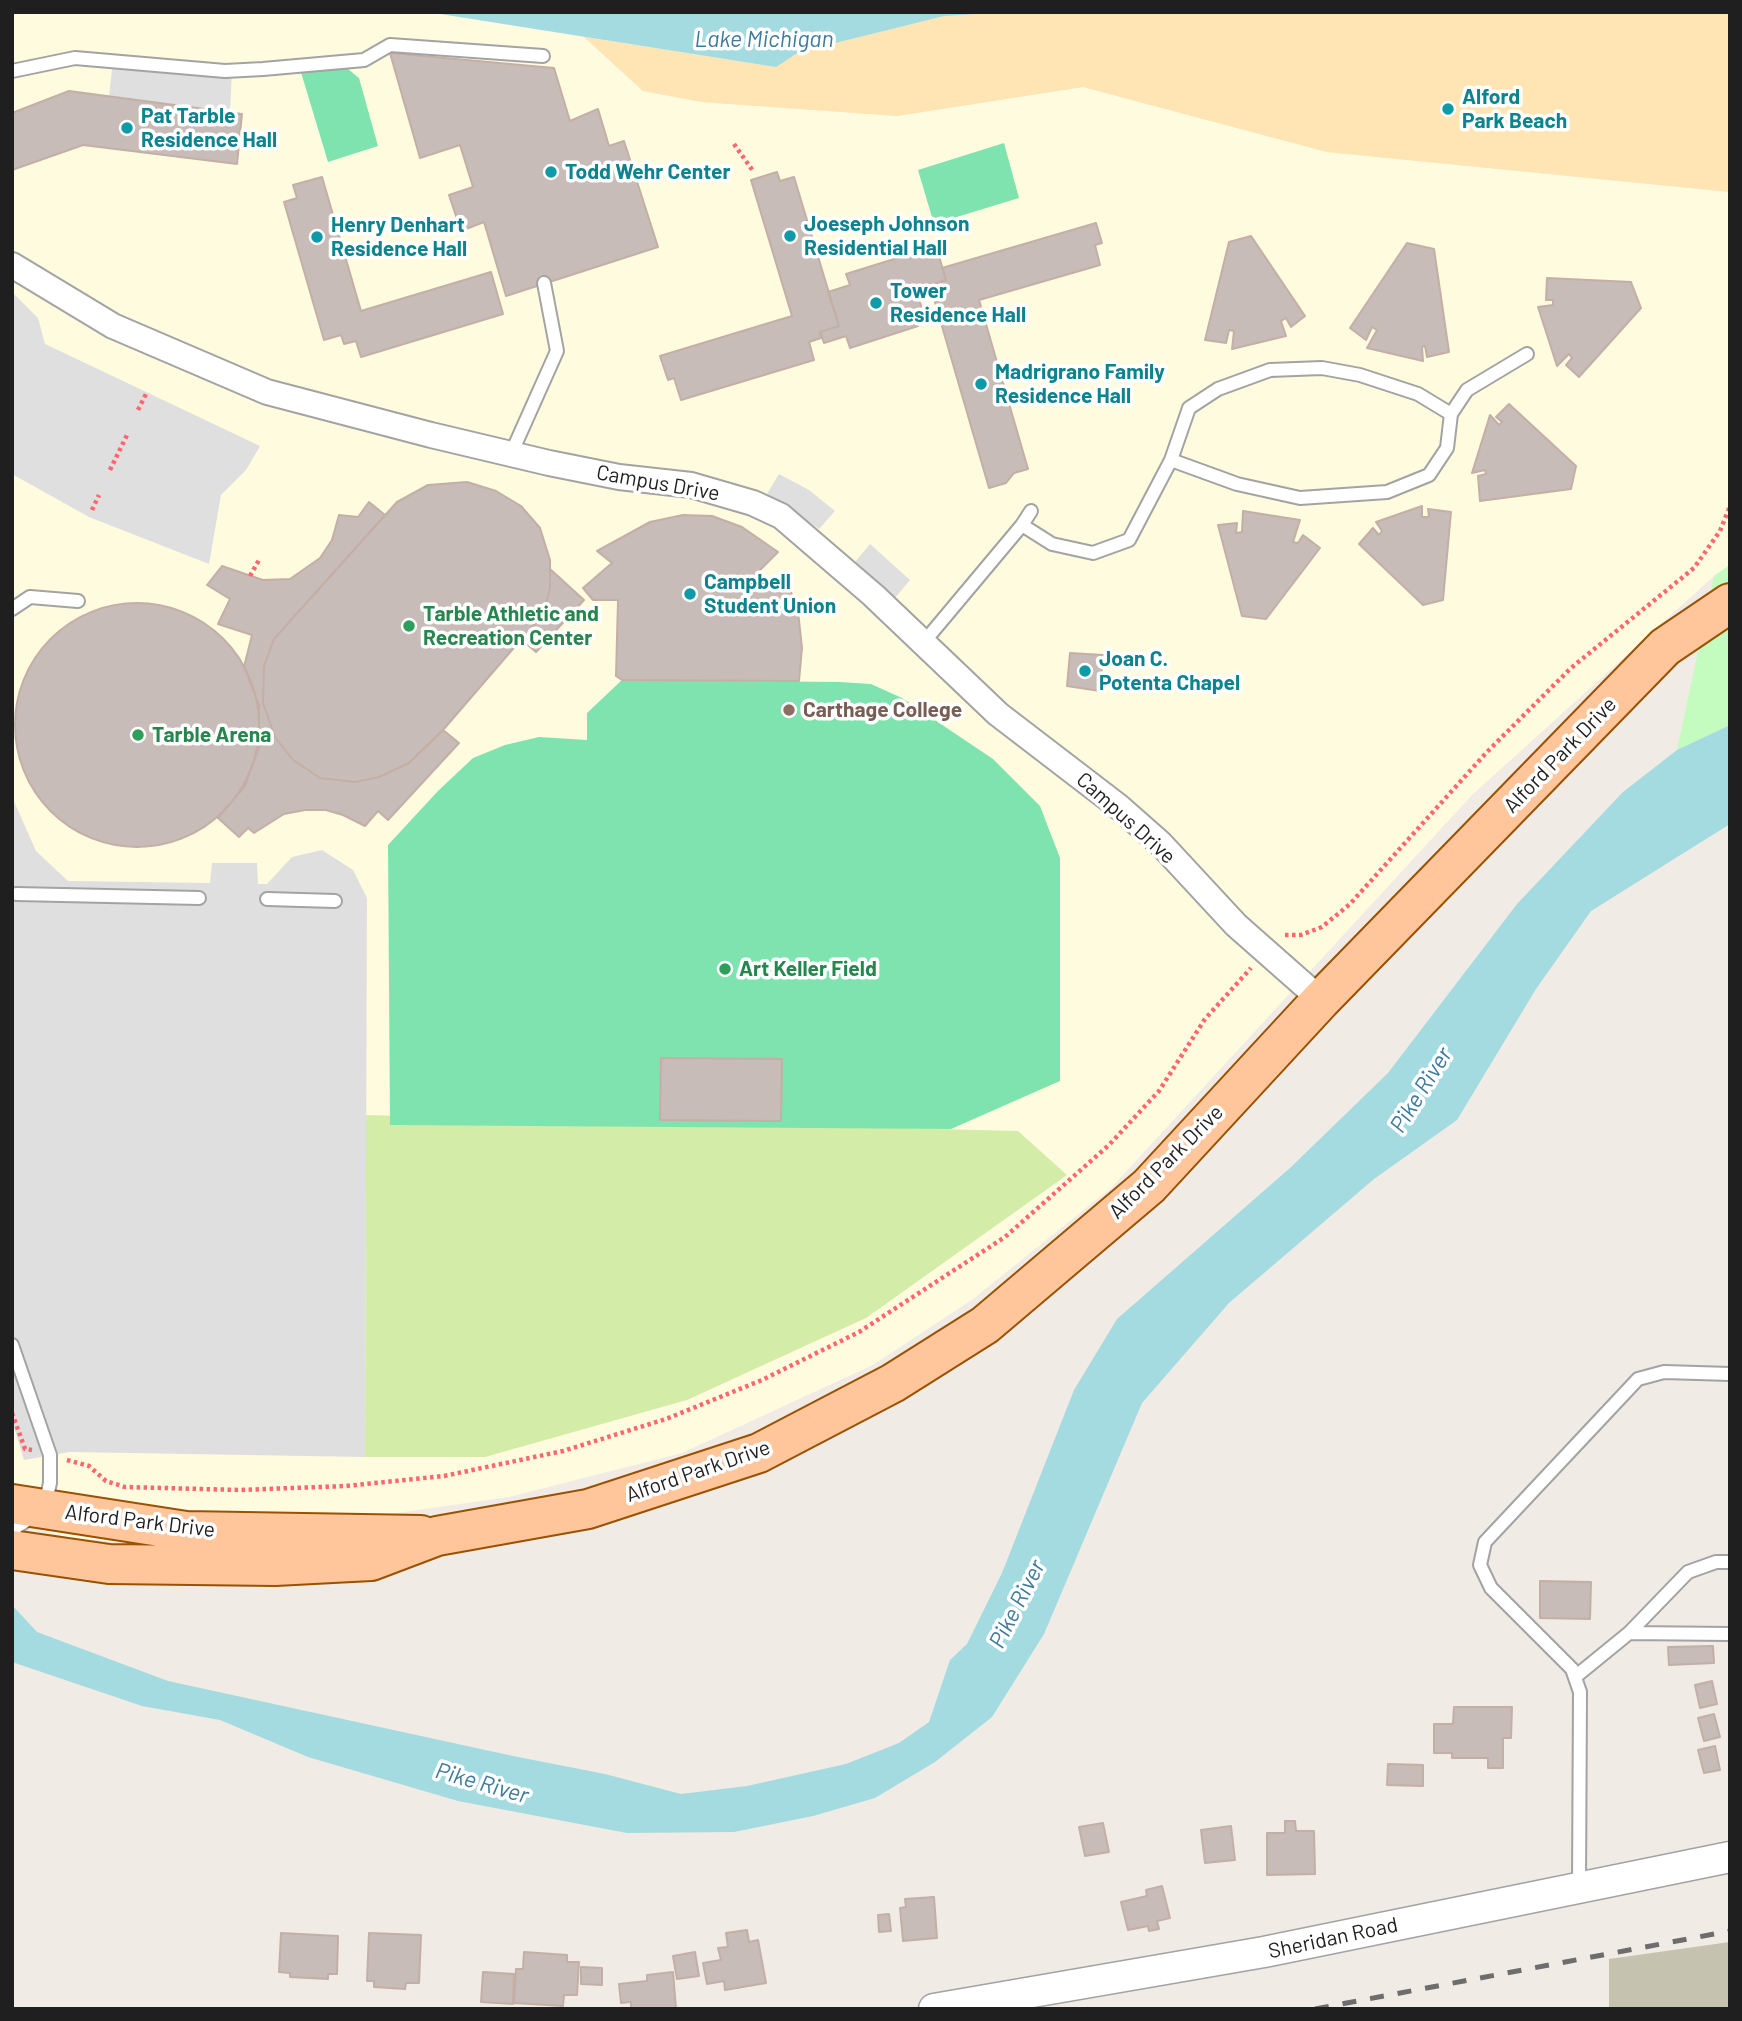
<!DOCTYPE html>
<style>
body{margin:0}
#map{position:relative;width:1742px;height:2021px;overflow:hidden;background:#f0ebe5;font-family:Barlow,sans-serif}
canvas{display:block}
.frame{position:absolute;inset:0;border:14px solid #1f1f1f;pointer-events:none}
</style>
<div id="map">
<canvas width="1742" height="2021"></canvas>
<div class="frame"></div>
</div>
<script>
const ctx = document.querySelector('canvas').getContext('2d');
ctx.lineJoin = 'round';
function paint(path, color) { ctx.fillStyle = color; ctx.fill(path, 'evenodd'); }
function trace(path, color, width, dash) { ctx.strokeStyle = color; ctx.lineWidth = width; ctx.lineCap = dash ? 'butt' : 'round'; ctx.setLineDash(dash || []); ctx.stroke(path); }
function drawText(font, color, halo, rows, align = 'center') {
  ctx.font = font + ' Barlow,sans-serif'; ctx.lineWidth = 7; ctx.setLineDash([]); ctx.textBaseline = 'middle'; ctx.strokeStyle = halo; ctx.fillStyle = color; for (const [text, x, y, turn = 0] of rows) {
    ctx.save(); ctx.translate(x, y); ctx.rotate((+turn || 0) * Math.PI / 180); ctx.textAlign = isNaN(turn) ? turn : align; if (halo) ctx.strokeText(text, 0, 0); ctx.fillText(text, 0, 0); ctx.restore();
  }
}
const education = new Path2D(`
 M12 12H428L584 37 643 91 702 102 897 116 1083 87 1327 152 1730 192V565L1714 576 1472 795 1111 1188 973 1299 873 1365 682 1453 509 1497 165 1546 70 1538 12 1522Z`);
const construction = new Path2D(`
 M1730 1942V2009H1609V1959Z`);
const grass = new Path2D(`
 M366 1115 1018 1131 1067 1175 866 1318 687 1400 485 1457H365Z`);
const sand = new Path2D(`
 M1008 12H1730V192L1327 152 1083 87 897 116 702 102 643 91 584 37 775 67 799 52 944 16Z`);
const park = new Path2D(`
 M1730 565V725L1677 750 1714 576Z`);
const pitch = new Path2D(`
 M343 65 359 78 378 146 328 162 300 69Z
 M1004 143 1019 198 934 224 918 170Z
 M622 680 840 682 871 684 902 698 993 759 1040 806 1060 858V1081L951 1129 390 1125 388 845 438 791 473 758 505 745 539 737 587 740V713Z`);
const parking = new Path2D(`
 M113 60 232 71 230 112 109 97Z
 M12 292 38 318 45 344 260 446 246 470 221 495 209 564 89 517 12 474Z
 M779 474 809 490 835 511 819 529 767 494Z
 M870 544 910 580 895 598 855 562Z
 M12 797 36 851 68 881 210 883 212 863H257L258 884H267L292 857 322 850 353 870 367 898 365 1457 69 1452 24 1460 12 1420Z`);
const water = new Path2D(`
 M428 12H1008L944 16 799 52 776 67Z
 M1730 725V824L1591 911 1536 989 1457 1120 1374 1179 1229 1303 1142 1403 1044 1634 992 1717 935 1762 875 1798 813 1816 734 1832 627 1833 458 1801 308 1757 220 1720 142 1706 12 1662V1605L37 1632 168 1681 513 1756 605 1774 681 1794 747 1786 846 1764 899 1743 929 1722 950 1660 967 1644 1002 1573 1074 1390 1117 1319 1290 1168 1388 1073 1517 904 1623 792 1677 750Z`);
const building = new Path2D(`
 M390 53 554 68 570 121 598 109 609 146 624 141 658 247 506 296 484 222 461 231 449 195 473 187 460 145 420 158Z
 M69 91 242 114 237 164 83 145 12 170V113Z
 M777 172 780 181 794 177 839 326 820 332 821 338 809 342 814 360 681 400 674 378 668 380 660 356 792 316 751 180Z
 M322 177 361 311 491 272 503 314 361 357 356 341 344 344 341 335 324 340 284 202 297 198 293 185Z
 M1096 223 1102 243 1095 245 1100 265 979 300 1028 469 1014 473 1006 483 989 488 930 285 946 280 942 268Z
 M1251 236 1305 316 1291 327 1286 318 1281 321 1286 336 1232 349 1234 331 1229 330 1226 343 1205 340 1229 242Z
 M1407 243 1434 249 1449 352 1427 357 1425 346 1422 347 1423 361 1367 348 1377 330 1372 327 1366 340 1350 328Z
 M936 246 946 280 916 290 924 315 915 318 918 326 850 348 846 336 824 343 820 332 839 326 828 292 850 285 846 274Z
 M1547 278 1631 282 1641 308 1579 377 1566 365 1572 358 1569 354 1557 366 1538 307 1553 305V300H1546Z
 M1509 404 1576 466 1571 489 1480 501 1478 476 1486 474 1485 470 1472 473 1490 415 1499 425 1502 422 1496 417Z
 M467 482 496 491 521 506 540 528 550 560V588L543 614 443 730 409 763 379 777 355 782 320 778 293 760 275 737 263 703 264 666 274 639 397 502 428 485Z
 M369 502 385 515 274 639 264 666 263 703 275 737 293 760 320 778 355 782 379 777 409 763 443 730 459 743 388 820 378 811 365 826 343 815 326 810H305L284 814 254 833 248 828 239 837 218 818 245 786 259 747V705L244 667 252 635 218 624 230 599 207 585 222 566 263 580 290 579 320 558 332 540 339 515 358 517Z
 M1422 506V517H1429L1428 509 1451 512 1443 600 1423 605 1359 544 1373 528 1379 535 1382 531 1376 522Z
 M1243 511 1300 520 1293 542 1298 543 1303 535 1320 548 1266 619 1242 616 1218 525 1237 523 1236 533 1242 532Z
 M683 515 712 516 742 527 778 552 749 581 788 584 798 611 802 648 799 681 622 680 616 676 618 600H593L583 588 612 563 597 551 650 522Z
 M550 569 584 600 536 652 522 640 543 614 550 588Z
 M15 725a122 122 0 1 1 244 0a122 122 0 1 1-244 0Z
 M1070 653 1103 655 1100 691 1067 686Z
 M661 1058 782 1059 781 1121 660 1120Z
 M1540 1581 1591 1582 1590 1619 1540 1618Z
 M1713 1646 1714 1663 1669 1665 1668 1647Z
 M1712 1681 1717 1704 1700 1708 1695 1685Z
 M1454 1707H1512L1511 1738H1503V1768H1488V1758H1452V1753H1434V1724H1453Z
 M1714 1714 1720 1737 1704 1741 1698 1718Z
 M1715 1746 1720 1770 1704 1773 1698 1750Z
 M1388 1764 1423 1765V1786L1387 1785Z
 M1285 1821H1295L1296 1831H1314L1315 1874 1267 1875V1833H1285Z
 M1103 1823 1109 1852 1085 1856 1079 1827Z
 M1231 1826 1235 1860 1205 1863 1201 1830Z
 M1162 1886 1170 1918 1157 1921 1159 1929 1149 1931 1148 1926 1128 1930 1121 1902 1147 1896 1146 1890Z
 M934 1897 937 1938 903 1941 900 1908 906 1907 905 1899Z
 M889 1914 891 1931 879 1932 878 1915Z
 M747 1930 749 1942 758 1940 766 1983 725 1990 724 1981 707 1984 703 1963 721 1960 718 1948 728 1947 726 1933Z
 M281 1933 338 1936 337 1974H328V1979L290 1977V1973L279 1972Z
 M369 1933 421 1935 419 1983H406L405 1989 374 1987V1981H367Z
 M524 1952 567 1955V1962H579L577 1995H564L563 2006 514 2003 516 1969H523Z
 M695 1952 699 1976 677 1979 673 1956Z
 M581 1967 602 1968V1985L581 1984Z
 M483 1972 514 1974 513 2004 481 2002Z
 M673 1972 676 2009H631V2002L621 2003 619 1984 647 1981V1975Z`);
const path = new Path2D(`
 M734 144 753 171
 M138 410 146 394
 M110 470 127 435
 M92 510 99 495
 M250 576 259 560
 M1285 935H1301L1322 927 1350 904 1487 752 1571 668 1694 568 1720 531 1730 506
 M12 1413 25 1449 32 1450
 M67 1460 89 1466 106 1481 125 1487 240 1490 346 1486 444 1476 563 1451 666 1419 762 1380 859 1332 1005 1237 1109 1145 1159 1091 1205 1019 1251 968`);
const service = new Path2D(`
 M12 71 75 58 225 71 263 69 364 60 390 45 543 56
 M1451 414 1467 390 1527 354
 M511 454 557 351 544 283
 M1022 525 1052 544 1093 553 1129 540 1171 460 1189 408 1218 389 1270 370 1322 368 1360 375 1418 394 1451 414 1447 448 1429 475 1387 492 1300 498 1237 484 1171 460
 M12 609 30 597 78 601
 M924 642 1022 525 1031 511
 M16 894 199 898
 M267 899 335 901
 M12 1345 50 1455V1483L44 1509 12 1530
 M1629 1633 1688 1572 1716 1562H1730
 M1575 1677 1629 1633 1730 1634
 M1579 1887 1580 1692 1572 1669 1491 1588 1480 1565 1485 1542 1638 1379 1664 1372 1730 1374`);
const minor = new Path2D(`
 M12 265 113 326 267 392 431 435 549 463 619 477 691 485 753 503 781 516 873 595 998 714 1118 806 1160 843 1236 925 1321 1000`);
const tertiary = new Path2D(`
 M934 2009 1264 1952 1730 1857`);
const primary = new Path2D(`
 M12 1504 186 1531 421 1535
 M12 1550 109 1564 275 1566 371 1561 437 1536 588 1509 759 1453 893 1383 985 1325 1149 1186 1321 1000 1665 647 1730 603`);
const rail = new Path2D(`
 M1315 2009 1730 1931`);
const markers = [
 [1448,109,7,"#0f9aa8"],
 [127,128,7,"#0f9aa8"],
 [551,172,7,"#0f9aa8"],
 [790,236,7,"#0f9aa8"],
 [317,237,7,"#0f9aa8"],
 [876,303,7,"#0f9aa8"],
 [981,384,7,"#0f9aa8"],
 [690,594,7,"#0f9aa8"],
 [409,626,7,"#2e9e5b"],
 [1085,671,7,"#0f9aa8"],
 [789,710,7,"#8d6e63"],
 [138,735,7,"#2e9e5b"],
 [725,969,7,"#2e9e5b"]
];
const cultureNames = [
 ["Alford",1462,97],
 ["Park Beach",1462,121],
 ["Pat Tarble",141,116],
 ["Residence Hall",141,140],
 ["Todd Wehr Center",565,172],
 ["Joeseph Johnson",804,224],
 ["Residential Hall",804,248],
 ["Henry Denhart",331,225],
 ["Residence Hall",331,249],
 ["Tower",890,291],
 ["Residence Hall",890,315],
 ["Madrigrano Family",995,372],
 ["Residence Hall",995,396],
 ["Campbell",704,582],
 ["Student Union",704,606],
 ["Joan C.",1099,659],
 ["Potenta Chapel",1099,683]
];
const streetNames = [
 ["Campus Drive",658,483,10],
 ["Alford Park Drive",1560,755,-46],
 ["Campus Drive",1126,818,42],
 ["Alford Park Drive",1166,1162,-45],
 ["Alford Park Drive",698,1471,-19],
 ["Alford Park Drive",140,1521,7],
 ["Sheridan Road",1333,1938,-12]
];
const leisureNames = [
 ["Tarble Athletic and",423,614],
 ["Recreation Center",423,638],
 ["Tarble Arena",152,735],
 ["Art Keller Field",739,969]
];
const educationNames = [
 ["Carthage College",803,710]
];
const waterNames = [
 ["Lake Michigan",764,39],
 ["Pike River",1421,1090,-58],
 ["Pike River",1017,1604,-63],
 ["Pike River",482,1783,16]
];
paint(education, '#fffbdf');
paint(construction, '#c5c2b0');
paint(grass, '#d3eda8');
paint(sand, '#ffe5b4');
paint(park, '#c4fcc0');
paint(pitch, '#7fe3af');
paint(parking, '#dfdfdf');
paint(water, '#a3dbe0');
paint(building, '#c8bcb8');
trace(building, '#c3afa6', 2);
trace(service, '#a3a3a3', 16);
trace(minor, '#a3a3a3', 28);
trace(tertiary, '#a3a3a3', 33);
trace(primary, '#9a5200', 42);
trace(path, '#ff676d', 4.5, [3.5, 3.5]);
trace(service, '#fff', 12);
trace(minor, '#fff', 24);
trace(tertiary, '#fff', 30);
trace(primary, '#ffc69b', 38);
trace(rail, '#6d6d6d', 5, [14, 14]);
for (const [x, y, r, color] of markers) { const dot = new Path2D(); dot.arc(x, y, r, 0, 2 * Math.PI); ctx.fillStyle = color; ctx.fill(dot); trace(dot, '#fff', 2.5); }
drawText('bold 21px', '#0d838f', '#fff', cultureNames, 'left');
drawText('21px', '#1f1f1f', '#fff', streetNames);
drawText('bold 21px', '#27864d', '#fff', leisureNames, 'left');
drawText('bold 21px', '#785e54', '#fff', educationNames, 'left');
drawText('italic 23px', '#3e7a9c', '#fff', waterNames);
</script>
